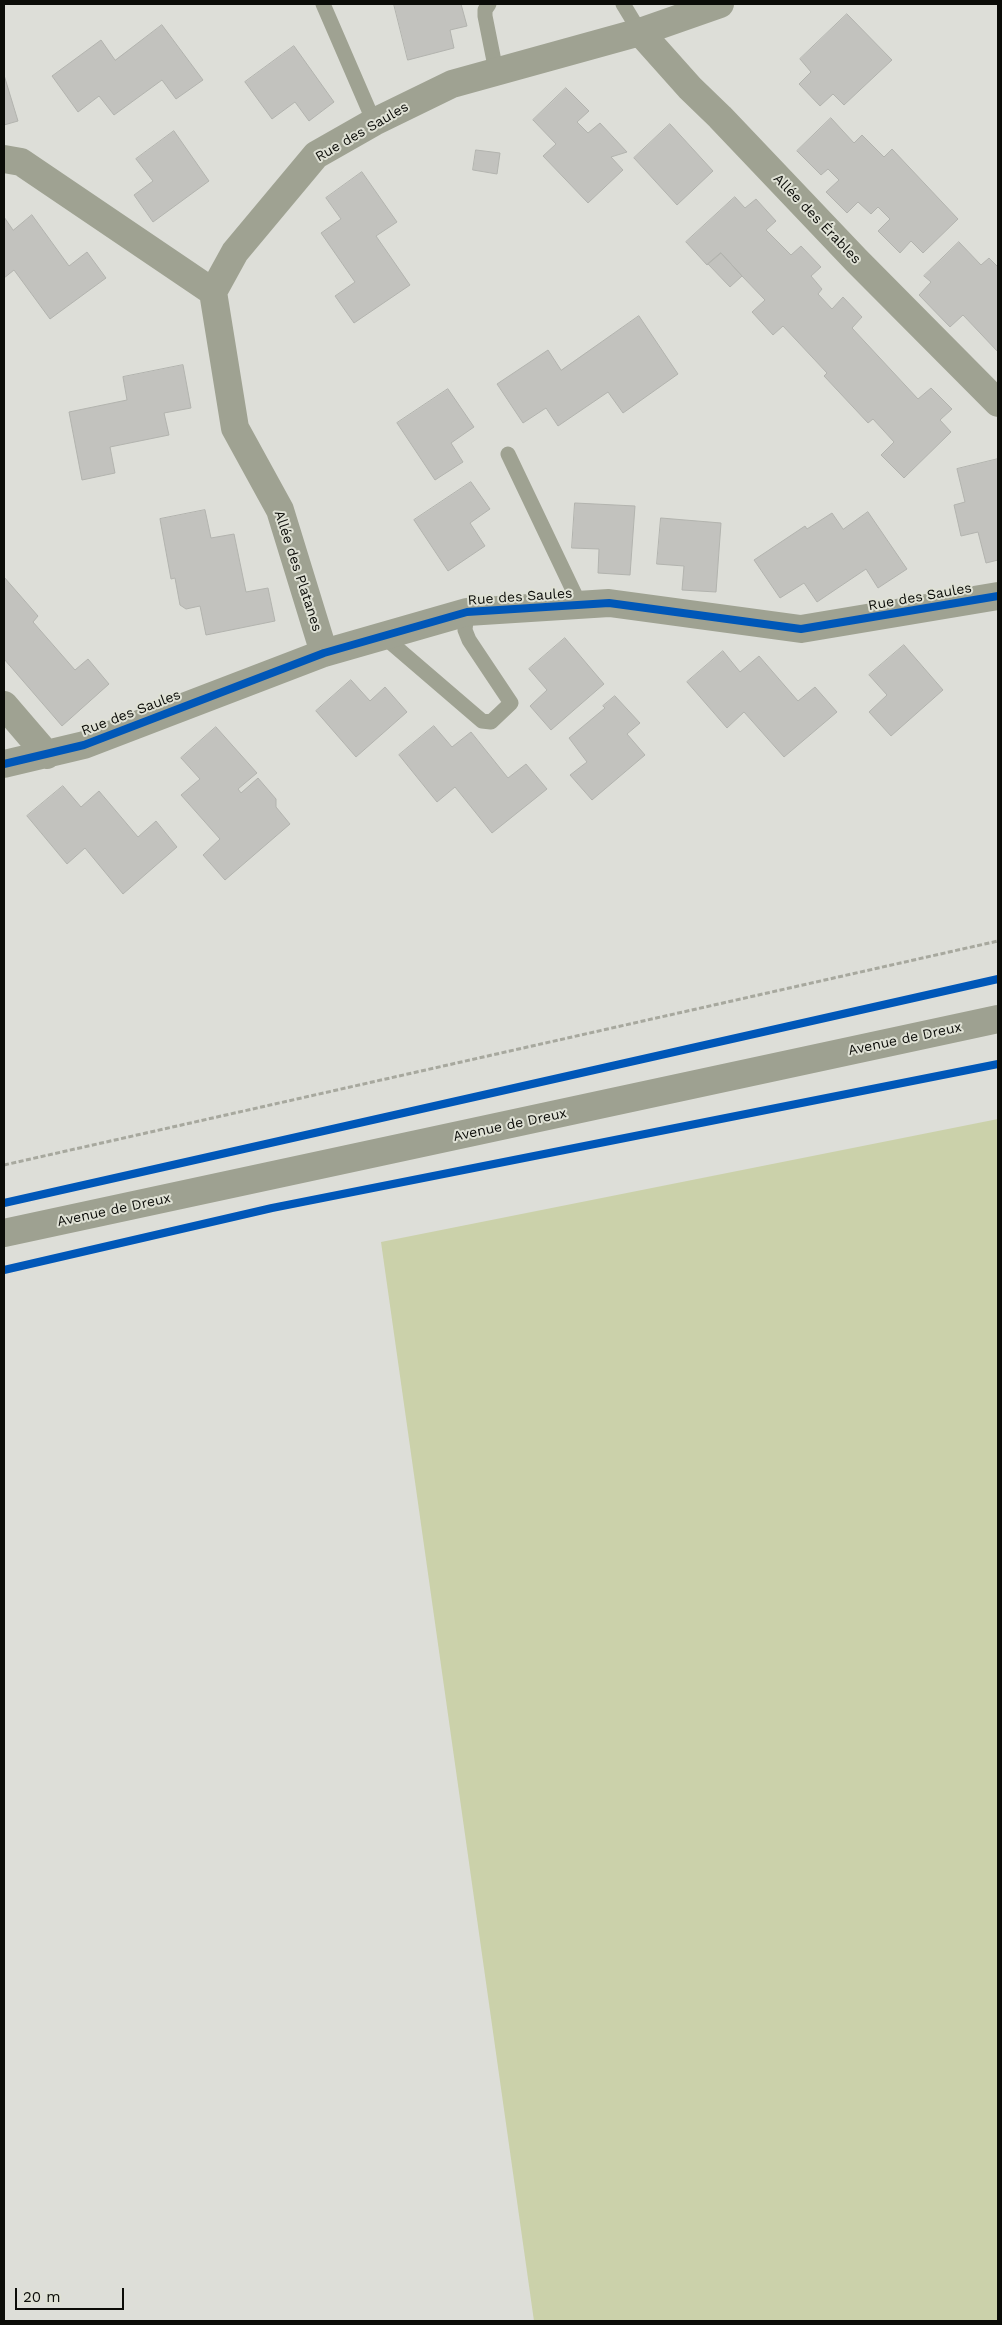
<!DOCTYPE html>
<meta charset="utf-8">
<style>
body{margin:0}
#map{position:relative;width:1002px;height:2325px;overflow:hidden;background:#ddded8;font-family:"Work Sans",sans-serif}
canvas{display:block}
.frame{position:absolute;inset:0;border:5px solid #0b0c08;pointer-events:none}
.scale{position:absolute;left:15px;top:2288px;width:109px;height:22px;box-sizing:border-box;border:2px solid #0b0c08;border-top:0;padding-left:6px;font-size:15px;line-height:18px;white-space:nowrap;color:#0b0c08;-webkit-text-stroke:4px #dfe1d5;paint-order:stroke}
</style>
<div id="map">
<canvas width="1002" height="2325"></canvas>
<div class="frame"></div>
<div class="scale">20 m</div>
</div>
<script>
const ctx = document.querySelector('canvas').getContext('2d');
ctx.lineJoin = 'round';
function paint(path, color) { ctx.fillStyle = color; ctx.fill(path, 'evenodd'); }
function trace(path, color, width, dash) { ctx.strokeStyle = color; ctx.lineWidth = width; ctx.lineCap = dash ? 'butt' : 'round'; ctx.setLineDash(dash || []); ctx.stroke(path); }
function drawText(font, color, halo, rows, align = 'center') {
  ctx.font = font + ' "Work Sans",sans-serif'; ctx.lineWidth = 4; ctx.setLineDash([]); ctx.textBaseline = 'middle'; ctx.strokeStyle = halo; ctx.fillStyle = color; for (const [text, x, y, turn = 0] of rows) {
    ctx.save(); ctx.translate(x, y); ctx.rotate((+turn || 0) * Math.PI / 180); ctx.textAlign = isNaN(turn) ? turn : align; if (halo) ctx.strokeText(text, 0, 0); ctx.fillText(text, 0, 0); ctx.restore();
  }
}
const green = new Path2D(`
 M998 1119V2321H534L381 1242Z`);
const building = new Path2D(`
 M394 4H461L467 26 450 30 454 48 408 60Z
 M847 14 892 60 844 105 833 94 820 106 799 84 811 72 800 59Z
 M162 25 203 80 176 99 162 80 114 115 99 96 78 112 52 76 101 40 115 60Z
 M294 46 334 102 309 121 295 102 272 119 245 82Z
 M4 75 18 121 4 125Z
 M566 88 589 111 577 122 588 133 600 123 627 152 611 157 623 170 588 203 543 156 556 144 533 120Z
 M831 118 854 143 862 135 884 157 892 149 958 219 923 253 911 241 900 253 878 231 890 219 878 207 871 214 858 202 847 213 826 192 839 180 828 169 821 175 797 151Z
 M670 124 713 171 677 205 634 158Z
 M174 131 209 181 153 222 134 195 153 181 136 159Z
 M476 150 500 153 497 174 473 170Z
 M362 172 397 222 376 236 410 285 354 323 335 296 355 282 321 233 341 219 326 198Z
 M735 197 745 208 756 199 776 221 766 230 791 255 801 246 821 267 811 276 822 289 818 294 832 309 843 297 862 317 852 328 918 399 931 388 952 409 940 420 951 432 904 478 881 455 894 442 873 419 868 423 824 376 827 373 783 326 773 335 752 312 765 300 742 276 721 253 707 265 686 242Z
 M32 215 69 266 87 252 106 278 50 319 14 270 4 278V217L13 230Z
 M959 242 981 265 989 258 998 267V352L963 315 950 327 919 295 931 282 924 276Z
 M721 253 742 276 730 287 708 264Z
 M639 316 678 374 623 413 608 392 558 426 546 408 523 423 497 384 548 350 561 370Z
 M183 365 191 408 164 413 169 435 110 447 115 473 82 480 69 412 127 400 123 377Z
 M448 389 474 427 451 443 463 462 435 480 397 423Z
 M998 459V560L986 563 978 532 961 536 954 505 965 502 957 469Z
 M471 482 490 509 470 523 485 546 448 571 414 520Z
 M575 503 635 506 630 575 598 573 599 549 572 548Z
 M205 510 211 538 234 534 246 592 268 588 275 621 206 635 200 606 186 609 180 605 175 578 171 579 160 519Z
 M868 512 907 569 878 588 866 569 817 602 804 583 780 598 754 560 805 526 807 529 832 513 843 529Z
 M661 518 721 523 716 592 682 590 684 566 657 564Z
 M4 577 38 616 33 622 75 670 88 659 109 684 62 726 4 659Z
 M565 638 604 684 551 730 530 706 547 690 529 669Z
 M904 645 943 690 891 736 869 712 887 695 869 675Z
 M723 651 740 672 759 656 798 701 815 687 837 712 784 757 744 712 727 728 687 682Z
 M351 680 370 701 385 687 407 712 356 757 316 711Z
 M615 696 640 723 627 734 645 755 592 800 570 775 587 762 569 738 605 708 603 706Z
 M434 726 452 747 471 732 508 778 526 764 547 789 492 833 455 787 437 802 399 755Z
 M216 727 257 773 238 789 241 793 258 778 276 799V807L290 824 225 880 203 855 220 839 181 795 200 779 181 758Z
 M63 786 81 807 99 791 138 837 156 821 177 847 123 894 85 848 67 864 27 816Z`);
const path = new Path2D(`
 M4 1165 998 941`);
const lane = new Path2D(`
 M323 4 374 122
 M489 4 485 10V16L496 71
 M623 4 640 32
 M508 454 580 605
 M383 636 482 721 491 722 511 703 469 640 465 630 467 612`);
const street = new Path2D(`
 M640 32 690 88 720 117 856 260 998 403
 M4 159 21 162 213 292 235 252 316 155 374 122 452 84 640 32 720 4
 M213 292 235 428 280 510 324 653
 M4 705 47 755
 M4 764 84 745 324 653 467 612 609 603 801 629 998 596`);
const secondary = new Path2D(`
 M4 1233 998 1019`);
const cycleway = new Path2D(`
 M4 764 84 745 324 653 467 612 609 603 801 629 998 596
 M4 1203 998 979
 M4 1270 272 1208 998 1064`);
const streetNames = [
 ["Rue des Saules",362,132,-30],
 ["Allée des Érables",817,219,46],
 ["Allée des Platanes",298,571,72],
 ["Rue des Saules",520,597,-4],
 ["Rue des Saules",920,597,-10],
 ["Rue des Saules",131,713,-21],
 ["Avenue de Dreux",905,1039,-12],
 ["Avenue de Dreux",510,1125,-12],
 ["Avenue de Dreux",114,1210,-12]
];
paint(green, '#cbd1aa');
paint(building, '#c2c2be');
trace(building, '#b2b3ae', 1);
trace(path, '#a7a89e', 3, [5, 2.5]);
trace(lane, '#9fa292', 15);
trace(street, '#9fa292', 28);
trace(secondary, '#9ea191', 28);
trace(cycleway, '#0057b8', 8);
drawText('14px', '#0b0c08', '#dfe1d5', streetNames);
</script>
